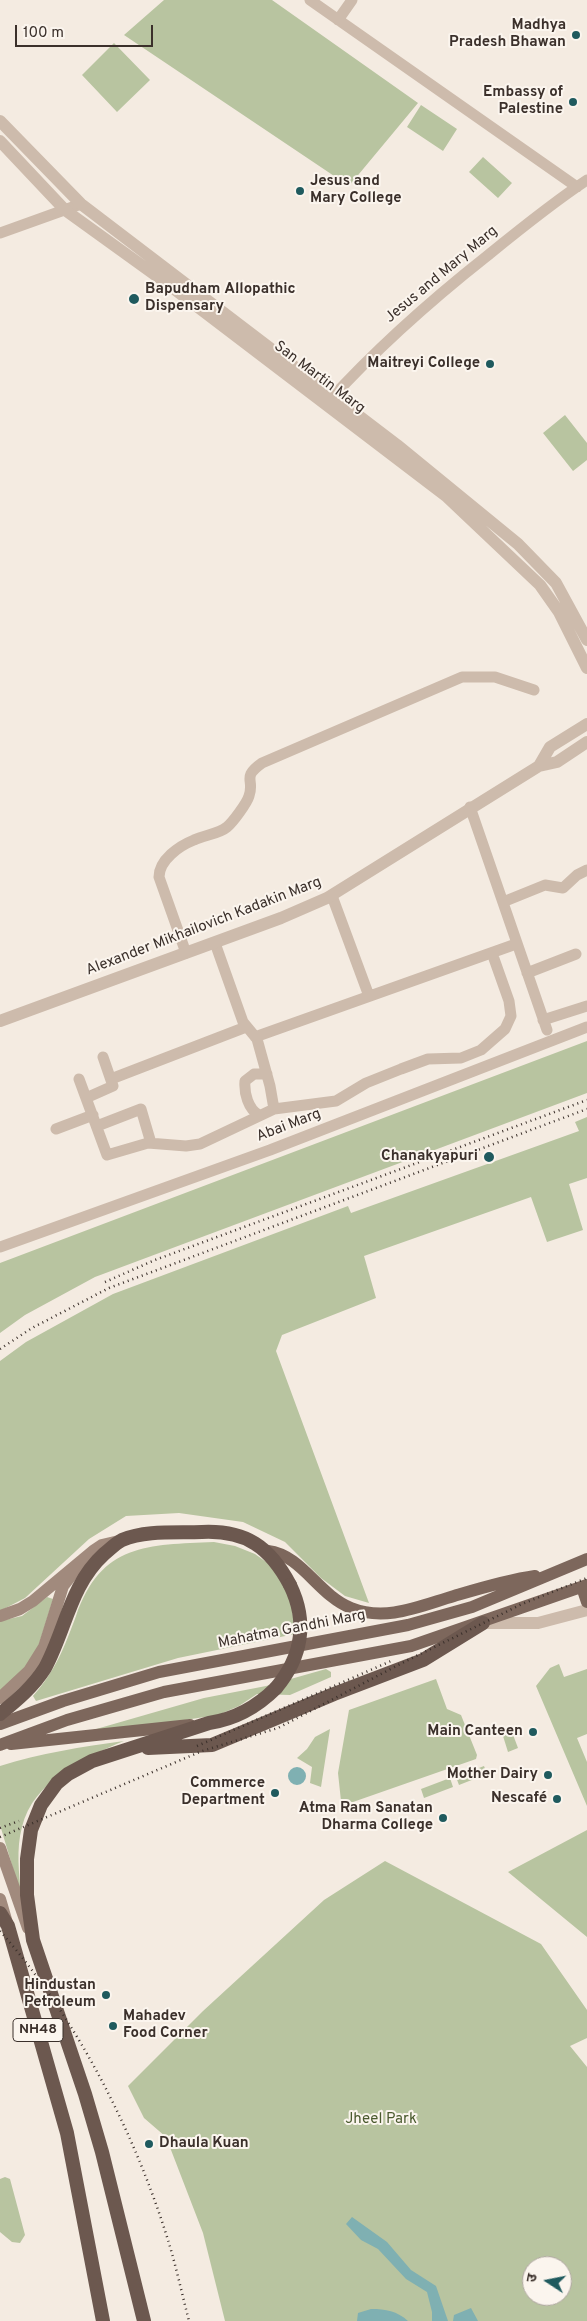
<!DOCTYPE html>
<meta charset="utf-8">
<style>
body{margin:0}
#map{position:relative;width:587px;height:2321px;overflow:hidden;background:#f4ebe1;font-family:Overpass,"Noto Sans Devanagari",sans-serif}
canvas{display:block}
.north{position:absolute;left:522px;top:2256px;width:50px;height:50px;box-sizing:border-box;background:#fbf5ee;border:1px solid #aea6a0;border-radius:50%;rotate:281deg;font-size:14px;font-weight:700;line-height:20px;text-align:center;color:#3b302b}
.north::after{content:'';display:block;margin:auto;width:18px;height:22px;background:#1f5a5e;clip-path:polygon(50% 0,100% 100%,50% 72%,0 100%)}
.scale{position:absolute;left:15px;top:25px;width:138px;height:22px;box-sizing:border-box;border:2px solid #3b302b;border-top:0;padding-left:6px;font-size:15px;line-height:18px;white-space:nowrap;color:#3b302b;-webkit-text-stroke:4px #fbf5ee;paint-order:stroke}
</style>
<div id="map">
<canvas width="587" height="2321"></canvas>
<div class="north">उ</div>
<div class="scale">100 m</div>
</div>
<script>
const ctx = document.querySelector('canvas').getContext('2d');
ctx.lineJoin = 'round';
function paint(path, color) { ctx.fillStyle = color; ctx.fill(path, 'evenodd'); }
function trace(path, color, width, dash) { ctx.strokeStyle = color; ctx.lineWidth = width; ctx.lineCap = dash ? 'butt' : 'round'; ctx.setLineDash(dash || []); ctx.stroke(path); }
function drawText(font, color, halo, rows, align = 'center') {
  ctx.font = font + ' Overpass,sans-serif'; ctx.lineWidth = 4; ctx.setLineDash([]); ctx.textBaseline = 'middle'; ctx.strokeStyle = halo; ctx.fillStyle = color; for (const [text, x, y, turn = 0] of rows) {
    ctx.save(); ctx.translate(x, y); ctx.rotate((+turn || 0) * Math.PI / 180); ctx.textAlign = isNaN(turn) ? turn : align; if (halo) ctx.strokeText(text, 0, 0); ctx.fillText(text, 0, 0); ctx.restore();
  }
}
const green = new Path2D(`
 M164 0H272L418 103 349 186 124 35Z
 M114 43 150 80 117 112 82 75Z
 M421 105 457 129 443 151 407 127Z
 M483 157 512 183 498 198 469 172Z
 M565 415 587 443V460L573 471 543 433Z
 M587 1041V1093L95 1277 25 1315 0 1333V1263Z
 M587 1117V1178L569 1184 583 1230 547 1242 531 1197 364 1256 376 1298 282 1335 276 1351 369 1603 345 1596 321 1578 285 1542 243 1522 179 1513 126 1516 89 1539 25 1598 0 1611V1361L26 1342 113 1294 348 1206 351 1213 579 1131 575 1122Z
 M214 1542 235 1546 255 1554 269 1564 290 1592 295 1634 178 1658 36 1701 33 1696C56 1670 64 1648 76 1616 101 1543 148 1545 214 1542Z
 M47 1597 53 1599 36 1654 25 1671 0 1692V1621L22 1616Z
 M559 1664 564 1677 587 1669V1734L577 1738 587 1762V1806L536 1686 550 1668Z
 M326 1669 331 1672V1677L290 1695 257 1694 239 1706 218 1715 65 1738 204 1698 266 1686Z
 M436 1679 447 1709 461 1715 477 1755 476 1759 353 1802 341 1801 338 1773 349 1710Z
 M330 1729 321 1787 310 1783 312 1767 297 1758 307 1749 315 1737Z
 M512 1732 518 1748 508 1752 503 1736Z
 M124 1741C85 1757 33 1781 22 1827 16 1849 19 1873 21 1895L0 1825V1766C40 1753 82 1747 124 1741Z
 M484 1766 487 1774 459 1785 456 1777Z
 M450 1778 453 1787 424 1798 421 1789Z
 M587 1830V1937L508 1872Z
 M385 1861 541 1944 587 2010V2038L570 2046 587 2067V2321H225L203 2233 166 2137 144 2118 128 2086 203 2011 324 1900ZM532 2266H562V2296H532Z
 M5 2177 10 2179 25 2235 20 2243 12 2242 0 2232V2179Z`);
const water = new Path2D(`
 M288 1776a9 9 0 1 1 18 0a9 9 0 1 1-18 0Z
 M352 2217 387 2242 411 2270 436 2286 448 2321H432V2312L427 2292 406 2279 378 2249 361 2240 346 2224Z
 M471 2308 478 2321H453L454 2315Z
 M371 2309C386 2309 397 2311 408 2321H357L358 2313Z`);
const minor = new Path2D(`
 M310 0 577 187
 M338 20 352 0
 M0 233 81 204
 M327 403C376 349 430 301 487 256 519 230 552 203 587 180
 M470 807 547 1030
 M332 896 369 996
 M503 902 545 885 563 888 577 875 587 870
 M186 953 159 877C159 860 179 846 194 840 204 835 219 834 227 827 233 822 247 803 249 796 255 779 241 778 262 763L462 677H495L534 690
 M527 973 576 954
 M543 1020 587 1006
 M255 1037 516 944
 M103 1057 113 1086 86 1098 107 1155 148 1143 186 1146 200 1144 274 1109 270 1086 257 1039 243 1022 215 943
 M79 1079 86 1098
 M111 1079 246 1027
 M274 1109 336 1101 366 1083 401 1069 428 1059 461 1058 481 1050 505 1029 511 1016 509 1001 492 953
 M259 1115C248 1109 244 1093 245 1081L254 1074H267
 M97 1126 141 1109 151 1143
 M56 1129 93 1115
 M0 1247 270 1150 587 1027`);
const tertiary = new Path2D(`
 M0 121 81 204 397 445 518 544 556 583 587 640
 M0 141 65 210 169 285 446 496 540 585 559 612 587 668
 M539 766 550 747 587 724
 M0 1021 281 918 327 898 539 766 557 762 587 742
 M483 1623H538L587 1610`);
const secondary = new Path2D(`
 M0 1616 20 1609 33 1601 93 1551 102 1545 119 1541
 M0 1698 29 1671 44 1647 63 1586 85 1558
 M0 1848 28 1928
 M0 1899 7 1923`);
const primary = new Path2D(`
 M268 1551C302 1555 318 1595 351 1608 386 1622 420 1606 454 1596 481 1588 507 1580 535 1576
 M582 1587 587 1602
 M0 1724 63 1701 159 1672 408 1625 472 1607 587 1559
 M11 1744 190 1725
 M0 1745 67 1720 164 1692 411 1646 587 1585`);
const trunk = new Path2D(`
 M0 1714C17 1700 33 1687 45 1668 66 1629 70 1585 104 1554 109 1550 116 1543 122 1540 146 1530 176 1533 202 1532 246 1530 270 1547 290 1585
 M148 1748 212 1745 334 1694 423 1660 483 1623
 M0 1913 8 1926 67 2133 103 2321
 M144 2321 102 2152 85 2094 33 1940 27 1895V1859L31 1830 41 1805 57 1783 68 1774 92 1761 209 1723C236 1719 257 1707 276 1688`);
const rail = new Path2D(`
 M105 1282 155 1260 587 1100
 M0 1349 32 1328 109 1288 587 1109
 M197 1746 391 1661
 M0 1828 19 1821
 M0 1837 202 1751 278 1728 404 1662 522 1604 587 1578
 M0 1931C76 2017 134 2131 168 2240 176 2266 182 2294 189 2321`);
const trunkBridge = new Path2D(`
 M276 1688C302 1657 308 1622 290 1585`);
const markers = [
 [576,35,5,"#1f5a5e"],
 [573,102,5,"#1f5a5e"],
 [300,191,5,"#1f5a5e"],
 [134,299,6,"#1f5a5e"],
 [490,364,5,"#1f5a5e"],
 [489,1157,6,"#1f5a5e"],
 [533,1732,5,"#1f5a5e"],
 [548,1775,5,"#1f5a5e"],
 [275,1793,5,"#1f5a5e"],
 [557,1799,5,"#1f5a5e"],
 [443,1818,5,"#1f5a5e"],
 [106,1995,5,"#1f5a5e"],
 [113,2026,5,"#1f5a5e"],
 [149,2144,5,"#1f5a5e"]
];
const shields = [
 [38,2030,50]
];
const shieldNames = [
 ["NH48",38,2030]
];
const poiNames = [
 ["Madhya",566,26],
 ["Pradesh Bhawan",566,43],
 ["Embassy of",563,93],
 ["Palestine",563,110],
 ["Jesus and",310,182,"left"],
 ["Mary College",310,199,"left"],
 ["Bapudham Allopathic",145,290,"left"],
 ["Dispensary",145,307,"left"],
 ["Maitreyi College",480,364],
 ["Chanakyapuri",478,1157],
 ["Main Canteen",523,1732],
 ["Mother Dairy",538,1775],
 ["Commerce",265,1784],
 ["Department",265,1801],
 ["Nescafé",547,1799],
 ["Atma Ram Sanatan",433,1809],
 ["Dharma College",433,1826],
 ["Hindustan",96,1986],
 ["Petroleum",96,2003],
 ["Mahadev",123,2017,"left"],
 ["Food Corner",123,2034,"left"],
 ["Dhaula Kuan",159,2144,"left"]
];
const streetNames = [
 ["Jesus and Mary Marg",442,275,-40],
 ["San Martin Marg",319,378,37],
 ["Alexander Mikhailovich Kadakin Marg",204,927,-21],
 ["Abai Marg",289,1126,-21],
 ["Mahatma Gandhi Marg",292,1630,-11]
];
const parkNames = [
 ["Jheel Park",381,2120]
];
paint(green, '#b8c4a0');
paint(water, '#7fb0b2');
trace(minor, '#cdbbac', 11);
trace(tertiary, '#cdbbac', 12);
trace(secondary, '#a18a7d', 12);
trace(primary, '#7d675c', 12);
trace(trunk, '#6c584f', 14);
trace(rail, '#3b302b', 2.5, [1, 4]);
trace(trunkBridge, '#6c584f', 14);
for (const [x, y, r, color] of markers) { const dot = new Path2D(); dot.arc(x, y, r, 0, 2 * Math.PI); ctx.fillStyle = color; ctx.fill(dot); trace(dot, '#fbf5ee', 2); }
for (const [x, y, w] of shields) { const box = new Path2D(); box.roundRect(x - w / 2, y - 11.5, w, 23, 4); ctx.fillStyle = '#fbf5ee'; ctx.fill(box); trace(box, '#3b302b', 1); }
drawText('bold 14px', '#3b302b', null, shieldNames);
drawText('bold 15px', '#3b302b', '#fbf5ee', poiNames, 'right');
drawText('15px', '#3b302b', '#fbf5ee', streetNames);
drawText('15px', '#4a5a2e', '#fbf5ee', parkNames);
</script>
